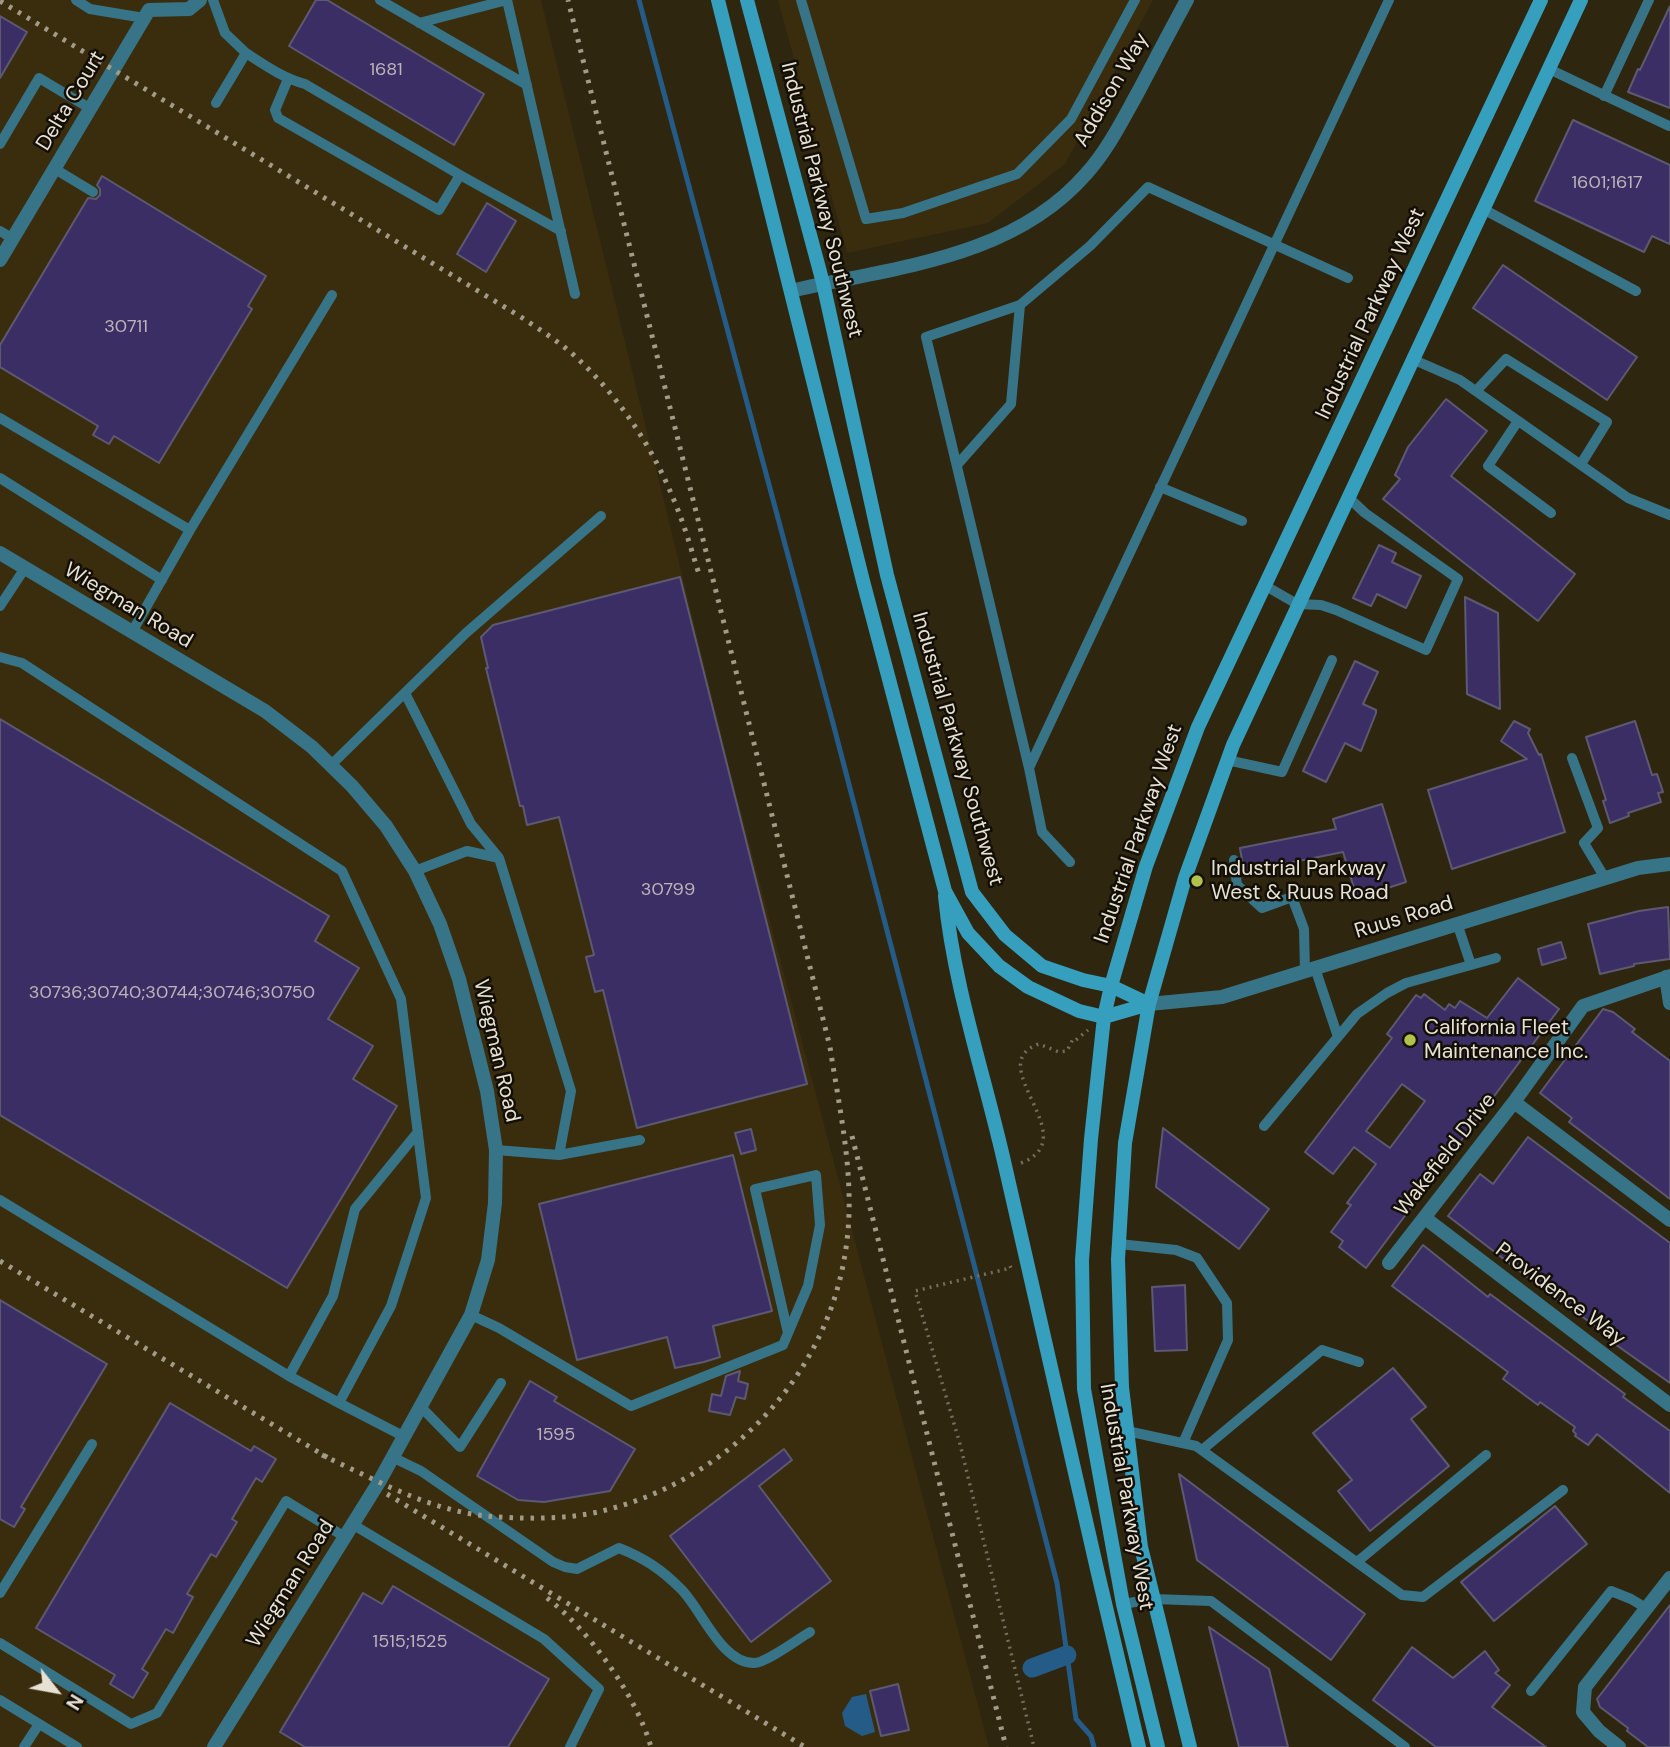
<!DOCTYPE html>
<style>
body{margin:0}
#map{position:relative;width:1670px;height:1747px;overflow:hidden;background:#2f260f;font-family:"DM Sans",sans-serif}
canvas{display:block}
.north{position:absolute;left:21px;top:1656px;width:70px;height:70px;-webkit-text-stroke:5px #130f06;paint-order:stroke;rotate:121deg;font-size:19px;font-weight:700;line-height:28px;text-align:center;color:#e7e1d4}
.north::after{content:'';display:block;margin:auto;width:24px;height:32px;background:#e7e1d4;clip-path:polygon(50% 0,100% 100%,50% 72%,0 100%)}
</style>
<div id="map">
<canvas width="1670" height="1747"></canvas>
<div class="north">N</div>
</div>
<script>
const ctx = document.querySelector('canvas').getContext('2d');
ctx.lineJoin = 'round';
function paint(path, color) { ctx.fillStyle = color; ctx.fill(path, 'evenodd'); }
function trace(path, color, width, dash) { ctx.strokeStyle = color; ctx.lineWidth = width; ctx.lineCap = dash ? 'butt' : 'round'; ctx.setLineDash(dash || []); ctx.stroke(path); }
function drawText(font, color, halo, rows, align = 'center') {
  ctx.font = font + ' "DM Sans",sans-serif'; ctx.lineWidth = 5; ctx.setLineDash([]); ctx.textBaseline = 'middle'; ctx.strokeStyle = halo; ctx.fillStyle = color; for (const [text, x, y, turn = 0] of rows) {
    ctx.save(); ctx.translate(x, y); ctx.rotate((+turn || 0) * Math.PI / 180); ctx.textAlign = isNaN(turn) ? turn : align; if (halo) ctx.strokeText(text, 0, 0); ctx.fillText(text, 0, 0); ctx.restore();
  }
}
const built = new Path2D(`
 M0 0H541L731 774 989 1747H0Z
 M778 0H1153L1065 164 988 223 847 253Z`);
const water = new Path2D(`
 M866 1694 875 1732 862 1736 845 1726 842 1713 852 1697Z`);
const stream = new Path2D(`
 M639 0 834 727 1057 1583 1076 1719 1091 1736 1094 1747`);
const canal = new Path2D(`
 M1032 1668 1067 1655`);
const building = new Path2D(`
 M316 0H327L484 94 454 145 289 46Z
 M1670 6V108L1628 92 1638 69 1640 70Z
 M0 16 27 32 0 78Z
 M1573 120 1670 165V244L1652 236 1644 252 1535 201Z
 M102 176 266 276 248 306 252 309 159 463 114 436 109 444 93 435 98 426 0 367V345L88 198 96 199 100 195V189L97 185Z
 M487 203 516 221 486 272 457 254Z
 M1503 265 1637 357 1607 400 1473 308Z
 M1446 399 1487 431 1451 476 1575 574 1538 621 1383 499 1400 479 1395 475 1408 447Z
 M1379 545 1396 553 1392 562 1421 576 1406 608 1377 594 1371 606 1353 598Z
 M680 577 807 1084 637 1128 603 990 595 992 586 957 594 955 559 817 527 825 523 806H520L486 668H488L481 637 493 625Z
 M1465 597 1498 613 1500 709 1467 694Z
 M1355 661 1378 672 1363 704 1376 710V713L1361 751 1345 743 1326 782 1303 771Z
 M0 719 329 916 315 941 359 968 328 1019 373 1046 353 1079 397 1106 287 1288 0 1115Z
 M1514 721 1530 729 1528 733 1539 755 1541 754 1565 832 1452 869 1428 790 1527 759 1501 741Z
 M1635 721 1652 775 1657 774 1663 792 1658 793 1661 802 1628 813 1629 816 1610 823 1603 801 1606 800 1586 737Z
 M1382 804 1406 882 1357 898 1343 852 1244 872 1240 848 1336 829 1333 819Z
 M1668 907 1670 959 1634 964V966L1600 974 1588 924 1639 911Z
 M1561 942 1566 958 1542 965 1538 949Z
 M1518 978 1559 1009 1366 1268 1339 1247 1343 1241 1331 1232 1351 1205 1347 1203 1376 1164 1354 1147 1333 1174 1305 1152 1392 1038 1387 1034 1416 995 1421 998 1424 994 1445 1010 1449 1004 1455 1008 1460 1001 1487 1018ZM1402 1084 1425 1101 1390 1148 1366 1131Z
 M1603 1009 1613 1012 1635 1029 1632 1032 1670 1061V1199L1569 1122 1572 1118 1540 1093Z
 M1163 1128 1269 1209 1239 1249 1156 1187Z
 M751 1129 756 1150 741 1154 735 1133Z
 M1528 1137 1670 1243V1383L1612 1342 1614 1339 1544 1290 1448 1216 1480 1174 1493 1184Z
 M733 1155 772 1311 713 1326 720 1357 704 1362 675 1368 667 1337 577 1360 539 1204Z
 M1423 1245 1488 1297 1490 1294 1625 1394 1623 1397 1670 1431V1493L1597 1434 1588 1445 1575 1436 1576 1434 1573 1431 1575 1427 1540 1402 1538 1405 1503 1379 1508 1372 1392 1286Z
 M1185 1285 1187 1350 1155 1351 1152 1287Z
 M0 1300 107 1364 21 1507 25 1509 14 1527 0 1519Z
 M1393 1368 1426 1407 1411 1419 1449 1466 1370 1531 1338 1491 1352 1480 1313 1433Z
 M740 1371 738 1381 748 1384 745 1399 736 1397 730 1415 709 1411 712 1394 721 1396 726 1376Z
 M530 1381 557 1397 554 1401 635 1449 610 1491 544 1502 518 1500 477 1476Z
 M170 1403 251 1451 254 1446 276 1459 262 1482 256 1478 232 1519 237 1522 216 1557 211 1554 187 1594 193 1597 173 1633 166 1629 142 1669 148 1673 133 1698 110 1684 115 1675 36 1628Z
 M784 1449 792 1460 759 1486 831 1581 751 1642 670 1536Z
 M1179 1474 1365 1614 1331 1660 1197 1560Z
 M1555 1506 1587 1544 1494 1621 1461 1582Z
 M393 1586 549 1679 508 1747H305L280 1732 363 1593 382 1604Z
 M1670 1605V1747H1648L1627 1731 1628 1728 1600 1707 1597 1699Z
 M1209 1627 1269 1669 1288 1747H1239Z
 M1412 1647 1453 1678 1485 1651 1499 1670 1495 1673 1510 1685 1492 1707 1546 1747H1436L1373 1700Z
 M898 1684 909 1730 881 1736 870 1691Z`);
const path = new Path2D(`
 M1021 1163C1087 1138 980 1064 1039 1044L1059 1052 1067 1051 1073 1039 1076 1040 1088 1030
 M1010 1266 1011 1268 915 1291 960 1444 1034 1747`);
const service = new Path2D(`
 M76 0 90 9 144 18
 M213 0 225 33 246 53 216 103
 M380 0 527 85
 M507 0 575 294
 M801 0 866 219 903 213 1017 174 1071 119 1135 0
 M419 23 507 0
 M246 53C266 66 283 78 305 84L460 175 439 210 278 118 275 110 288 79
 M1549 69 1669 126
 M1604 96 1649 0
 M0 144 39 78 91 109
 M55 169 93 192
 M460 175 561 231
 M1483 209 1636 291
 M0 231 13 239
 M1412 359 1460 380 1628 498 1670 515
 M1476 391 1506 359 1607 422 1581 464
 M0 418 190 530
 M1518 421 1488 466 1551 513
 M957 465 1011 404 1020 305
 M0 478 162 580
 M1160 487 1242 521
 M1264 585 1297 604 1321 605 1336 610 1426 650 1458 579 1365 513 1348 497
 M0 606 25 568
 M132 632 190 530 332 295
 M0 657 22 663 342 871 401 999 426 1198 391 1306 339 1403 289 1376 333 1296 355 1209 418 1132
 M405 693 471 824 499 858
 M1572 758 1598 828 1584 843 1605 878
 M1227 760 1282 772 1332 660
 M331 765 466 633 601 516
 M1029 768 926 337 1020 305 1090 246 1148 187 1348 278
 M1234 860 1237 885 1262 908 1292 897 1304 929 1305 971
 M1070 862 1042 832 1029 768 1389 0
 M415 871 467 851 499 858 571 1091 559 1155
 M1457 923 1471 965
 M1315 968 1338 1037
 M1264 1126 1357 1014 1387 993 1406 983 1496 958
 M496 1150 559 1155 640 1140
 M0 1200 289 1376
 M1119 1244 1176 1250 1197 1258 1227 1303 1228 1340 1183 1443
 M471 1315 499 1328 631 1406 783 1345 808 1286 820 1225 816 1175 755 1189 788 1333
 M339 1403 403 1436
 M422 1408 460 1447 501 1383
 M1127 1431 1196 1446 1402 1595 1423 1597 1563 1490
 M1202 1450 1322 1350 1359 1362
 M392 1457 421 1471 553 1562 565 1567 577 1569 619 1548C644 1558 661 1569 681 1589 702 1610 721 1663 754 1663 766 1663 798 1639 810 1632
 M352 1524 544 1639 599 1689 570 1747
 M1357 1562 1486 1455
 M0 1593 92 1444
 M1123 1604 1153 1599 1211 1601 1405 1747
 M0 1643 131 1724 157 1713 286 1501 345 1537
 M1531 1691 1611 1591 1631 1599 1646 1608
 M0 1700 77 1747
 M24 1747 39 1724`);
const minor = new Path2D(`
 M0 260 149 10 189 9 200 0
 M791 291C894 267 1012 259 1086 174 1107 151 1122 121 1137 94 1154 62 1170 31 1187 0
 M0 553 265 711 312 747 352 786 386 826 415 871 440 924 459 979 487 1091 496 1150 495 1203 488 1260 471 1315 379 1482 214 1747
 M1666 977 1670 1003
 M1514 1102 1670 1220
 M1425 1218 1670 1405
 M1389 1263 1514 1102 1583 1006 1670 976
 M1619 1747 1599 1731 1583 1712 1585 1687 1670 1578`);
const tertiary = new Path2D(`
 M1149 1004 1222 997 1638 868 1670 864`);
const secondary = new Path2D(`
 M718 0 863 581 945 891 968 933 999 966 1028 987 1079 1011 1104 1017 1149 1004
 M747 0 823 283 887 575 972 892 1005 935 1042 966 1083 980 1111 986 1149 1004
 M945 896C954 989 986 1079 1006 1170 1049 1362 1093 1555 1139 1747
 M1158 1747 1123 1604 1084 1389 1082 1260 1091 1139 1104 1017 1111 986 1146 866 1198 727 1541 0
 M1190 1747 1141 1547 1122 1387 1118 1259 1125 1143 1149 1004 1185 878 1233 745 1581 0`);
const rail = new Path2D(`
 M0 1 521 317C540 330 560 342 577 358 618 396 652 446 673 498 684 523 691 549 699 574
 M852 1136 1006 1747
 M0 1261 330 1459
 M322 1455C374 1479 428 1510 486 1516 523 1519 566 1520 602 1511 727 1481 828 1377 846 1248 856 1181 840 1113 830 1047L568 0
 M387 1494 805 1747
 M547 1598C589 1630 637 1697 651 1747`);
const markers = [
 [1197,881,7,"#b2c34c"],
 [1410,1040,7,"#b2c34c"]
];
const numberNames = [
 ["1681",386,70],
 ["1601;1617",1607,183],
 ["30711",126,327],
 ["30799",668,890],
 ["30736;30740;30744;30746;30750",172,993],
 ["1595",556,1435],
 ["1515;1525",410,1642]
];
const streetNames = [
 ["Addison Way",1112,90,-60],
 ["Delta Court",71,101,-59],
 ["Industrial Parkway Southwest",821,200,76],
 ["Industrial Parkway West",1371,314,-65],
 ["Wiegman Road",128,606,31],
 ["Industrial Parkway Southwest",957,749,74],
 ["Industrial Parkway West",1139,834,-71],
 ["Ruus Road",1404,918,-17],
 ["Wiegman Road",496,1051,77],
 ["Wakefield Drive",1446,1155,-52],
 ["Providence Way",1560,1295,37],
 ["Industrial Parkway West",1126,1497,80],
 ["Wiegman Road",291,1584,-58]
];
const poiNames = [
 ["Industrial Parkway",1211,869],
 ["West & Ruus Road",1211,893],
 ["California Fleet",1424,1028],
 ["Maintenance Inc.",1424,1052]
];
paint(built, '#392d0d');
paint(water, '#255b87');
trace(stream, '#255b87', 5);
trace(canal, '#255b87', 19);
paint(building, '#3b2e64');
trace(building, '#5d5972', 2);
trace(path, '#766e5b', 3.5, [2, 5]);
trace(service, '#387487', 10);
trace(minor, '#387487', 14);
trace(tertiary, '#387487', 14);
trace(secondary, '#359fbd', 14);
trace(rail, '#a29b8a', 5, [3.5, 7]);
for (const [x, y, r, color] of markers) { const dot = new Path2D(); dot.arc(x, y, r, 0, 2 * Math.PI); ctx.fillStyle = color; ctx.fill(dot); trace(dot, '#130f06', 2.5); }
drawText('18px', '#bcb4b8', null, numberNames);
drawText('21px', '#e7e1d4', '#130f06', streetNames);
drawText('21px', '#e7e1d4', '#130f06', poiNames, 'left');
</script>
